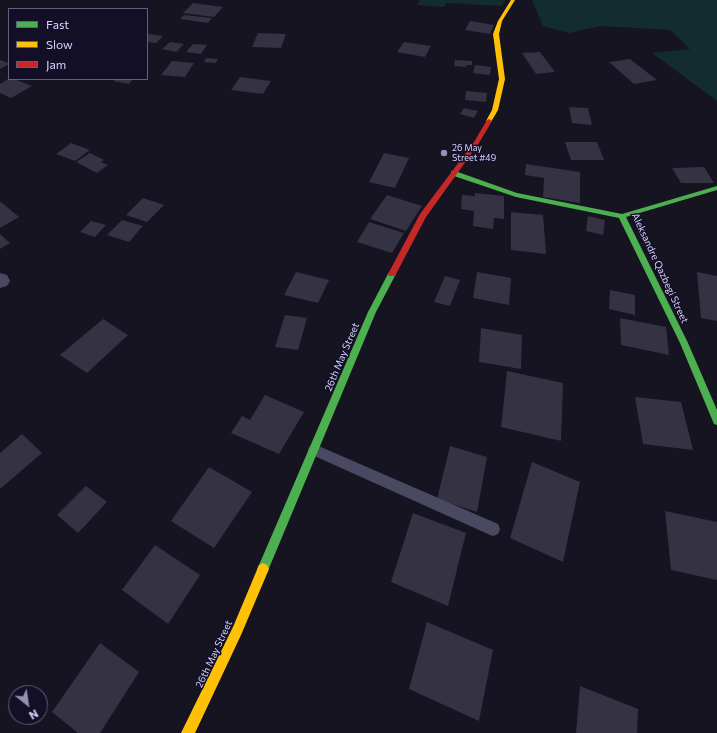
<!DOCTYPE html>
<style>
body{margin:0}
#map{position:relative;width:717px;height:733px;overflow:hidden;background:#161421;font-family:Commissioner,sans-serif}
canvas{display:block}
.legend{position:absolute;left:8px;top:8px;width:140px;height:72px;box-sizing:border-box;background:#130f26;border:1px solid #625e7d;margin:0;padding:5px 7px;list-style:none;font-size:12px;color:#d9d4ff}
.legend li{display:flex;align-items:center;gap:8px;height:20px}
.legend b{width:20px;border:1px solid #625e7d}
.north{position:absolute;left:8px;top:685px;width:40px;height:40px;box-sizing:border-box;background:#130f26;border:1px solid #625e7d;border-radius:50%;rotate:150deg;font-size:11px;font-weight:700;line-height:16px;text-align:center;color:#d9d4ff}
.north::after{content:'';display:block;margin:auto;width:14px;height:18px;background:#9591b1;clip-path:polygon(50% 0,100% 100%,50% 72%,0 100%)}
</style>
<div id="map">
<canvas width="717" height="733"></canvas>
<ul class="legend">
<li><b style="height:5px;background:#4caf50"></b>Fast</li>
<li><b style="height:5px;background:#ffc107"></b>Slow</li>
<li><b style="height:5px;background:#c62828"></b>Jam</li>
</ul>
<div class="north">N</div>
</div>
<script>
const ctx = document.querySelector('canvas').getContext('2d');
ctx.lineJoin = 'round';
function paint(path, color) { ctx.fillStyle = color; ctx.fill(path, 'evenodd'); }
function trace(path, color, width, dash) { ctx.strokeStyle = color; ctx.lineWidth = width; ctx.lineCap = dash ? 'butt' : 'round'; ctx.setLineDash(dash || []); ctx.stroke(path); }
function drawText(font, color, halo, rows, align = 'center') {
  ctx.font = font + ' Commissioner,sans-serif'; ctx.lineWidth = 3; ctx.setLineDash([]); ctx.textBaseline = 'middle'; ctx.strokeStyle = halo; ctx.fillStyle = color; for (const [text, x, y, turn = 0] of rows) {
    ctx.save(); ctx.translate(x, y); ctx.rotate((+turn || 0) * Math.PI / 180); ctx.textAlign = isNaN(turn) ? turn : align; if (halo) ctx.strokeText(text, 0, 0); ctx.fillText(text, 0, 0); ctx.restore();
  }
}
const green = new Path2D(`
 M420 0H505L502 6 446 3 444 7 417 5Z
 M532 0H717V101L652 53 690 49 670 30 601 26 569 33 543 26Z`);
const building = new Path2D(`
 M193 3 223 7 214 17 183 13Z
 M184 15 212 18 208 23 180 19Z
 M470 21 494 25 490 34 465 30Z
 M258 33 286 34 281 48 252 47Z
 M149 34 163 36 156 43 147 42V36Z
 M170 42 184 44 176 52 162 49Z
 M404 42 431 46 425 57 397 52Z
 M193 44 207 45 201 54 186 52Z
 M540 52 555 72 536 74 522 53Z
 M206 58 218 59 216 63 204 62Z
 M630 59 657 80 634 84 609 62Z
 M0 60 9 63V64L0 69Z
 M455 60 472 61V65H466V67L454 66Z
 M172 61 194 63 185 77 161 75Z
 M475 65 491 67 490 75 473 73Z
 M240 77 271 81 263 94 231 90Z
 M8 79H14L32 86 11 98 0 93V84Z
 M116 79H133L129 84 113 81Z
 M466 91 487 93 486 102 465 100Z
 M569 107 588 108 592 125 572 123Z
 M464 108 478 111 474 118 460 114Z
 M565 142H597L604 160H571Z
 M71 143 90 150 75 161 56 154Z
 M90 153 104 160 101 162 108 165 97 173 76 162Z
 M384 153 409 158 395 188 369 182Z
 M526 164 580 172V203L543 197 544 178 525 175Z
 M704 167 714 183H681L672 168Z
 M475 193 504 196V219L494 218 493 229 473 226 474 211 461 209 462 195 475 196Z
 M387 195 422 206 406 231 370 219Z
 M143 198 164 205 147 222 126 215Z
 M1 202 19 217 0 228V203Z
 M511 212 543 215 546 254 511 250Z
 M588 216 605 220 603 235 586 231Z
 M122 220 143 226 129 242 107 235Z
 M91 221 106 225 95 237 80 232Z
 M369 222 404 233 392 253 357 242Z
 M0 234 10 243 0 249Z
 M296 272 329 280 318 303 284 295Z
 M477 272 511 278 509 305 473 298Z
 M697 272 717 276V321L701 318Z
 M445 276 460 280 450 306 434 302Z
 M610 290 635 295V315L609 309Z
 M285 315 307 318 298 350 275 347Z
 M620 318 666 327 669 355 621 345Z
 M103 319 128 335 87 373 60 355Z
 M481 328 522 335 521 369 479 362Z
 M507 371 563 383 561 441 501 427Z
 M265 395 304 412 279 454 231 433 242 416 250 420Z
 M635 397 681 402 693 450 643 444Z
 M22 434 42 453 0 489V453Z
 M450 446 487 457 477 512 437 499Z
 M532 462 580 482 563 562 510 538Z
 M209 467 252 492 214 548 171 521Z
 M86 486 107 502 78 533 57 515Z
 M665 511 717 522V580L671 570Z
 M413 513 466 533 448 606 391 582Z
 M155 545 200 575 168 624 122 590Z
 M427 622 493 650 479 721 409 689Z
 M100 643 139 672 100 733H78L52 712Z
 M580 686 638 709 637 733H576Z`);
const lane = new Path2D(`
 M314 444 498 524 500 529 498 534 493 536 488 534 310 454 308 450 310 446Z`);
const street = new Path2D(`
 M0 273 7 275 10 281 7 286 0 288Z`);
const fast = new Path2D(`
 M451 171H455L517 193 622 214 717 186V190L626 217 688 343 717 410V425L714 424 680 343 619 218 516 197 451 175Z
 M392 271 396 274 376 312 267 573 263 575 259 573 257 569 259 565 368 312 389 272Z`);
const slow = new Path2D(`
 M511 0H515L502 21 499 34 505 79 498 110 491 122 489 123 486 121 492 110 499 79 493 34 498 21Z
 M263 563 267 565 269 569 241 635 195 733H181L233 627 259 565Z`);
const jam = new Path2D(`
 M489 119 492 121 479 143 426 217 395 276H389L388 274 420 214 474 142 487 120Z`);
const markers = [
 [444,153,4,"#9591b1"]
];
const farPoinames = [
 ["26 May",452,148],
 ["Street #49",452,158]
];
const streetNames = [
 ["Aleksandre Qazbegi Street",660,268,65],
 ["26th May Street",342,357,-67],
 ["26th May Street",214,654,-65]
];
paint(green, '#132c2d');
paint(building, '#343243');
paint(lane, '#4a4962');
paint(street, '#4a4962');
paint(fast, '#4caf50');
paint(slow, '#ffc107');
paint(jam, '#c62828');
for (const [x, y, r, color] of markers) { const dot = new Path2D(); dot.arc(x, y, r, 0, 2 * Math.PI); ctx.fillStyle = color; ctx.fill(dot); trace(dot, '#130f26', 1.5); }
drawText('9px', '#d9d4ff', '#130f26', farPoinames, 'left');
drawText('10px', '#d9d4ff', '#130f26', streetNames);
</script>
